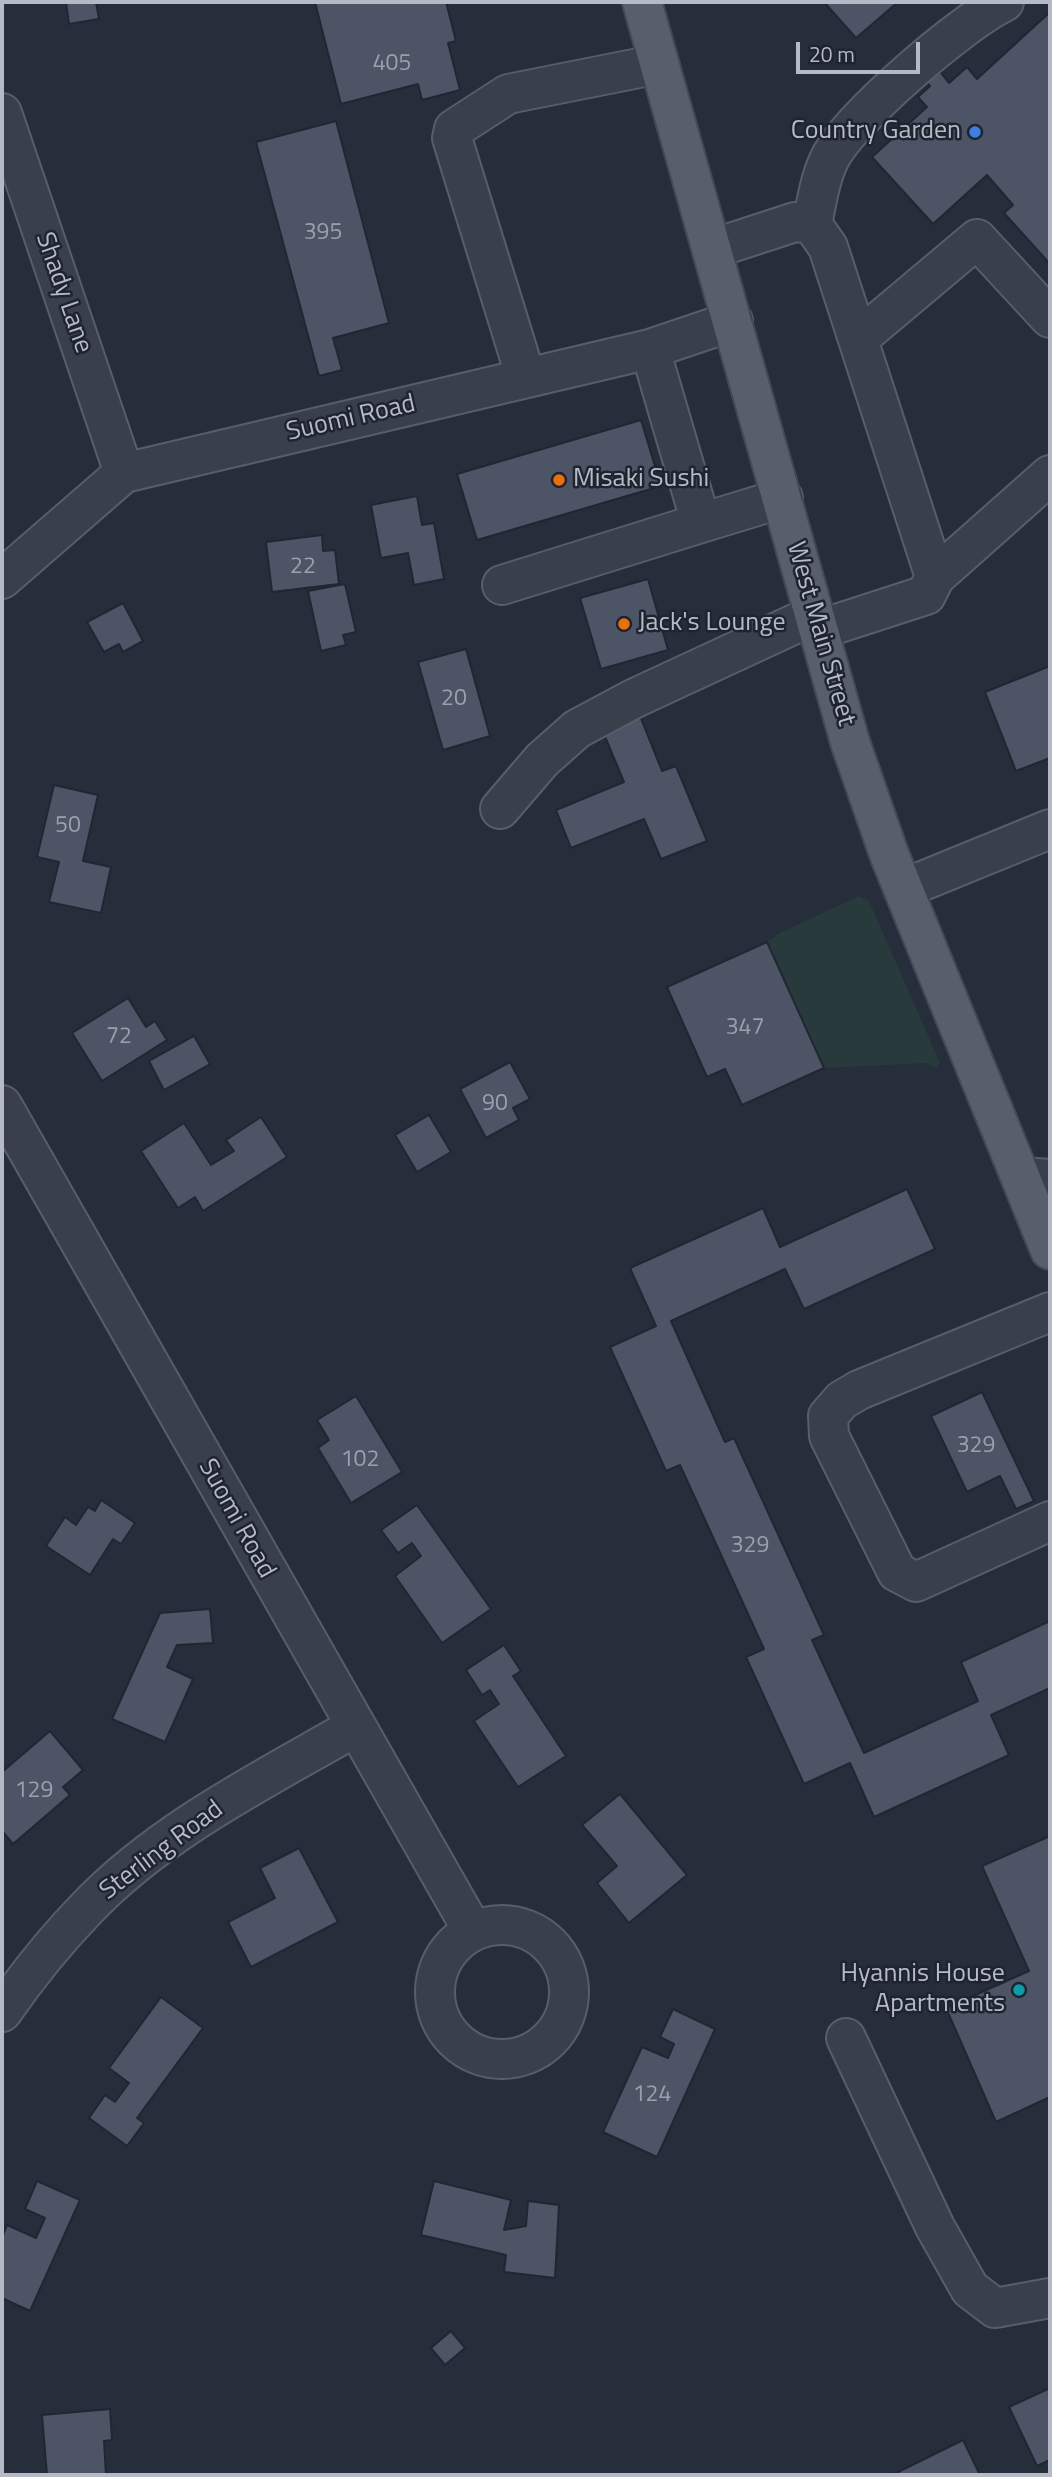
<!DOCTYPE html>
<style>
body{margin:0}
#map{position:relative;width:1052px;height:2477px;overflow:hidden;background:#262d3b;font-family:"Titillium Web",sans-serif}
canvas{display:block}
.frame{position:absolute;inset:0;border:4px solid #b6bac7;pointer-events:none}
.scale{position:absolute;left:796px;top:42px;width:124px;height:32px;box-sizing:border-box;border:4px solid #b6bac7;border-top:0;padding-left:9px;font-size:21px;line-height:24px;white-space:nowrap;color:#b6bac7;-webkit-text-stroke:5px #1f2431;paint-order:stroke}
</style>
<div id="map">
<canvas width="1052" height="2477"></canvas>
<div class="frame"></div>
<div class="scale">20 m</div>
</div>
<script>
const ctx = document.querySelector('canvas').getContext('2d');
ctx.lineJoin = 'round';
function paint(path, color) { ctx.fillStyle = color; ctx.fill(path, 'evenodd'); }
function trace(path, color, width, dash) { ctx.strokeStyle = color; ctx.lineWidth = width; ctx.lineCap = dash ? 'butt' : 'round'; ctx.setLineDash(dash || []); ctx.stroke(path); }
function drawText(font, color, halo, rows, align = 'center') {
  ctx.font = font + ' "Titillium Web",sans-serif'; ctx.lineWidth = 5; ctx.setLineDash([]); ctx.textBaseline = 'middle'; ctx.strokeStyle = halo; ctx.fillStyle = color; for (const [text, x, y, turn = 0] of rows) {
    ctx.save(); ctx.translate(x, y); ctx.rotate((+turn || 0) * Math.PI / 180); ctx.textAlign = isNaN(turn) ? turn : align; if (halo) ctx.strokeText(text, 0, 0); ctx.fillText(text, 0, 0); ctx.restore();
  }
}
const green = new Path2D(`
 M859 896 869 901 940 1063 936 1068 926 1063 824 1068 767 942 780 933Z`);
const building = new Path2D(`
 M66 2H96L99 19 69 24Z
 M315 2H446L456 41 448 43 460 90 422 100 418 84 341 104Z
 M824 2H898L856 38Z
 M1050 12V264L1004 213 1013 205 987 175 933 224 872 157 927 107 918 97 930 86 924 79 937 68 949 83 967 67 977 79Z
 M336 121 389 323 333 338 342 370 319 376 256 142Z
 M641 420 661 486 477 540 457 474Z
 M417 496 422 525 434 523 444 579 414 585 408 553 381 558 371 505Z
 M322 535 323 551 335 550 339 584 272 592 266 542Z
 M648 579 668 650 601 669 580 598Z
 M345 584 356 632 343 635 346 645 321 651 308 591Z
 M123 603 143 641 123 652 119 644 104 652 87 622Z
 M466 649 490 736 443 750 418 662Z
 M1050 666V758L1016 771 985 692Z
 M640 716 662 771 676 766 707 841 661 859 644 819 571 848 556 810 624 782 603 732Z
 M54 785 98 795 83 861 111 867 101 913 49 902 59 862 37 857Z
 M767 942 824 1068 742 1105 725 1069 707 1077 667 987Z
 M128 998 146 1027 155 1021 167 1040 102 1081 72 1033Z
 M194 1036 210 1064 164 1090 149 1061Z
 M510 1062 530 1099 513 1108 519 1120 486 1138 460 1089Z
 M429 1115 451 1152 417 1172 395 1135Z
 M261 1117 287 1157 203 1211 195 1197 178 1208 141 1151 184 1123 211 1165 234 1151 226 1140Z
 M907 1189 935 1249 804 1309 785 1269 671 1321 725 1442 734 1438 824 1635 812 1640 864 1753 978 1701 961 1662 1050 1621V1688L991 1715 1009 1755 874 1817 850 1763 804 1784 746 1657 764 1649 680 1465 666 1471 610 1347 656 1326 630 1268 763 1208 780 1247Z
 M982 1392 1034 1501 1016 1509 1000 1476 967 1492 931 1416Z
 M356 1396 402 1472 351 1503 318 1448 329 1440 317 1420Z
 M101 1500 135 1523 121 1544 113 1539 90 1575 46 1546 65 1517 76 1525 88 1507 95 1511Z
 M417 1505 491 1609 442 1643 395 1576 421 1556 412 1543 398 1553 381 1530Z
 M210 1609 213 1643 177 1645 167 1667 193 1679 165 1742 112 1719 160 1613Z
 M504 1645 521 1671 513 1676 566 1756 518 1787 474 1721 499 1704 490 1690 482 1695 466 1670Z
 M50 1731 83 1770 63 1787 70 1795 13 1844 2 1831V1772Z
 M620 1794 687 1875 629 1923 597 1883 617 1866 582 1825Z
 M1050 1836V2097L996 2122 946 2008 1029 1971 982 1866Z
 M299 1848 338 1922 251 1967 228 1922 275 1898 260 1868Z
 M161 1997 203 2028 137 2118 144 2123 127 2146 89 2118 105 2095 115 2102 129 2083 109 2068Z
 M673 2009 715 2029 657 2157 603 2132 642 2047 668 2058 674 2044 660 2037Z
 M37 2181 80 2200 30 2311 2 2298V2237L7 2225 36 2238 45 2218 25 2209Z
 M434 2181 511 2200 504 2230 526 2226 528 2201 559 2205 555 2278 504 2272 506 2255 421 2235Z
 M451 2331 465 2348 445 2365 431 2348Z
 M1050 2388V2460L1037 2466 1009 2407Z
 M110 2409 112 2440 104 2441 106 2475H47L42 2415Z
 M963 2440 980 2475H892Z`);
const minor = new Path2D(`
 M2 113 124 473
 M712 249 795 222 812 224
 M858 339 977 239 1050 318
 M650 349 701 523 783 498
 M526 378 452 138 454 129 508 94 659 64
 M935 577 1050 475
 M2 579 124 473 650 349 733 321
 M502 585 701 523
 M818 630 926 595 935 577 828 247 812 224C817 201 820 177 831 156 854 115 961 23 1004 2
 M500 809 542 760 577 729 633 699 814 615
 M903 889 1050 829
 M2 1105 473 1931
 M1022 1177 1050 1179
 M1050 1312 859 1390 842 1400 828 1416 829 1436 897 1572 916 1582 1050 1521
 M435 1992a67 67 0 1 1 134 0a67 67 0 1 1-134 0Z
 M2 2012C27 1976 55 1941 86 1909 160 1831 263 1780 355 1727
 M846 2038 935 2227 970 2289 995 2308 1050 2298`);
const major = new Path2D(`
 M642 2 850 742 889 854 1050 1250`);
const markers = [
 [975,132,7,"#3f7fe0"],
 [559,480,7,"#e8710a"],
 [624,624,7,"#e8710a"],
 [1019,1990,7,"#0f9aa8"]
];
const numberNames = [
 ["405",392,64],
 ["395",323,233],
 ["22",303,567],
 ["20",454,699],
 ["50",68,826],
 ["347",745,1028],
 ["72",119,1037],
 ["90",495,1104],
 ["329",976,1446],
 ["102",360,1460],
 ["329",750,1546],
 ["129",34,1791],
 ["124",652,2095]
];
const poiNames = [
 ["Country Garden",961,132],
 ["Misaki Sushi",573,480,"left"],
 ["Jack's Lounge",638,624,"left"],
 ["Hyannis House",1005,1975],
 ["Apartments",1005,2005]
];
const streetNames = [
 ["Shady Lane",63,293,71],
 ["Suomi Road",351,419,-13],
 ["West Main Street",820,634,74],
 ["Suomi Road",236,1519,61],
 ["Sterling Road",162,1851,-37]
];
paint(green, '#293a3d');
paint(building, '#4d5465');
trace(building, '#212633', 2);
trace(minor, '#585d6a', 42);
trace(major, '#434855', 42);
trace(minor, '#3a3f4c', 38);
trace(major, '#585e6c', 38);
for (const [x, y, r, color] of markers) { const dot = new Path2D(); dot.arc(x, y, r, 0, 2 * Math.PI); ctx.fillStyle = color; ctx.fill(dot); trace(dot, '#1f2431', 2.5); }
drawText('23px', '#9ca0ae', null, numberNames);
drawText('26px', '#b6bac7', '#1f2431', poiNames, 'right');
drawText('26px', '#b6bac7', '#1f2431', streetNames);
</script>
